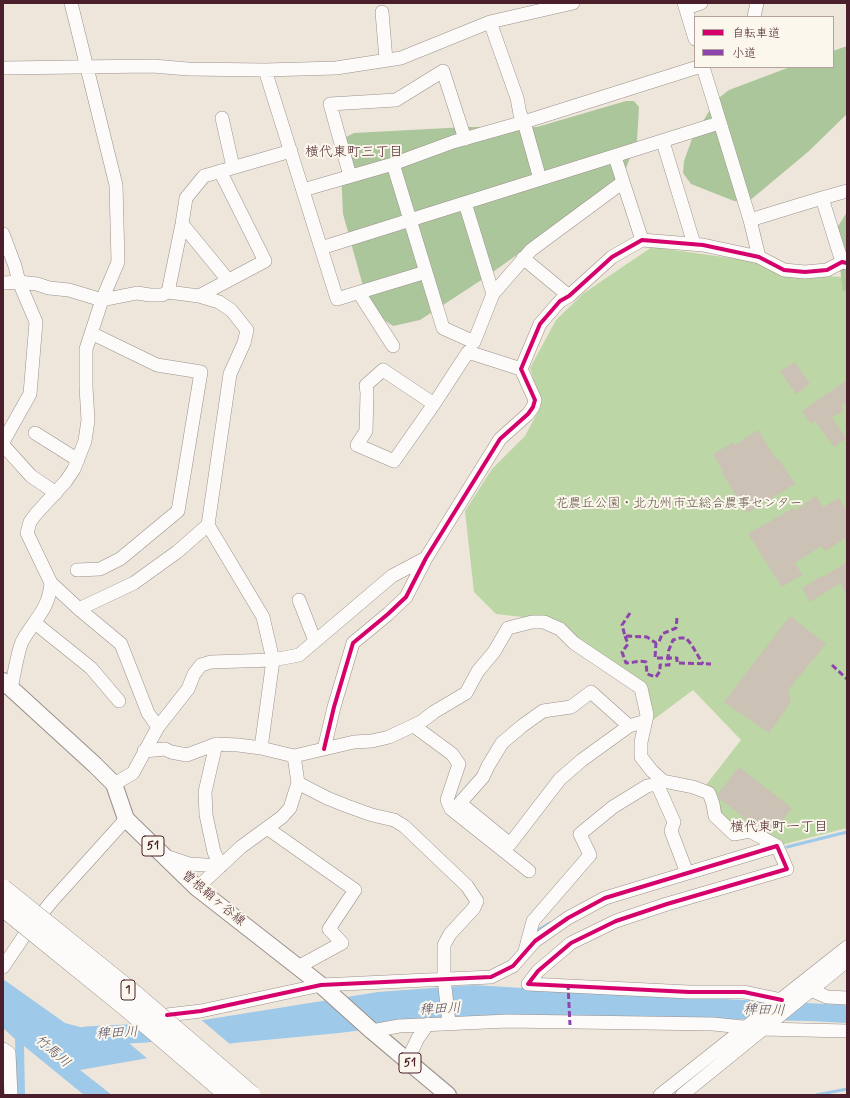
<!DOCTYPE html>
<meta charset="utf-8">
<style>
body{margin:0}
#map{position:relative;width:850px;height:1098px;overflow:hidden;background:#eee6da;font-family:Mynerve,"Klee One",sans-serif}
canvas{display:block}
.frame{position:absolute;inset:0;border:4px solid #4a1f2b;pointer-events:none}
.legend{position:absolute;left:694px;top:16px;width:140px;height:52px;box-sizing:border-box;background:#fbf7ec;border:1px solid #b4a19f;margin:0;padding:5px 7px;list-style:none;font-size:12px;color:#4a1f2b}
.legend li{display:flex;align-items:center;gap:8px;height:20px}
.legend b{width:20px;border:1px solid #b4a19f}
</style>
<div id="map">
<canvas width="850" height="1098"></canvas>
<div class="frame"></div>
<ul class="legend">
<li><b style="height:5px;background:#d6006c"></b>自転車道</li>
<li><b style="height:5px;background:#8e44ad"></b>小道</li>
</ul>
</div>
<script>
const ctx = document.querySelector('canvas').getContext('2d');
ctx.lineJoin = 'round';
function paint(path, color) { ctx.fillStyle = color; ctx.fill(path, 'evenodd'); }
function trace(path, color, width, dash) { ctx.strokeStyle = color; ctx.lineWidth = width; ctx.lineCap = dash ? 'butt' : 'round'; ctx.setLineDash(dash || []); ctx.stroke(path); }
function drawText(font, color, halo, rows, align = 'center') {
  ctx.font = font + ' Mynerve,"Klee One",sans-serif'; ctx.lineWidth = 4; ctx.setLineDash([]); ctx.textBaseline = 'middle'; ctx.strokeStyle = halo; ctx.fillStyle = color; for (const [text, x, y, turn = 0] of rows) {
    ctx.save(); ctx.translate(x, y); ctx.rotate((+turn || 0) * Math.PI / 180); ctx.textAlign = isNaN(turn) ? turn : align; if (halo) ctx.strokeText(text, 0, 0); ctx.fillText(text, 0, 0); ctx.restore();
  }
}
const green = new Path2D(`
 M652 247 752 261 793 275 847 277V828L781 845 736 831 718 815 716 805 706 785 741 740 693 690 653 720 645 688 540 619 496 614 474 592 465 511 492 469 525 436 541 406 530 368 556 320 584 293Z`);
const forest = new Path2D(`
 M847 46V114L809 151 748 202 734 201 691 184 683 173 684 161 692 139 716 100 729 90 790 67H833V51Z
 M626 101H634L639 107 637 141 624 173 603 193 486 277 420 320 393 326 384 320 366 297 343 214 341 170 342 144 346 137 354 133 466 127H537Z
 M847 212V290L843 291 835 231Z`);
const water = new Path2D(`
 M3 979 65 1023 114 1036 191 1022 378 992 473 985 621 994 847 1005V1023L809 1021 548 1015 474 1016 339 1033 234 1043 80 1070 112 1095H84L24 1046 25 1095H17L15 1039 3 1028Z`);
const pier = new Path2D(`
 M199 1018 231 1045 149 1060 117 1033Z`);
const stream = new Path2D(`
 M787 847 847 832
 M536 931 550 923
 M816 1095 847 1089`);
const river = new Path2D(`
 M86 1036 147 1033`);
const building = new Path2D(`
 M795 362 810 384 796 394 780 371Z
 M847 380V402L841 406 844 410 832 418 846 438 834 447 815 421 811 424 802 411Z
 M758 430 776 459 778 458 795 484 747 513 721 471 723 470 713 454 734 442 735 445Z
 M816 496 823 507 839 498 847 512V537L825 551 821 546 795 563 802 575 782 587 748 534 793 508 794 511Z
 M847 562V595L840 583 810 602 802 588 822 576 823 577Z
 M790 616 826 644 788 690 791 702 769 733 724 702Z
 M739 767 792 808 772 834 752 824 720 799 718 794Z`);
const minor = new Path2D(`
 M684 3 695 39
 M686 8 701 3
 M382 12 386 60
 M754 17 757 3
 M490 22 517 98 520 114 524 122 540 179
 M703 67 750 220 822 198 842 262
 M3 68 153 66 188 69 265 70 336 68 401 58 490 22 573 3
 M265 70 337 299 426 272
 M222 118 233 167
 M663 142 694 244
 M615 157 642 240
 M393 164 443 328 474 342 493 294
 M350 176 330 104 396 100 443 71 465 139
 M303 190 393 164 453 142 524 122 698 67
 M822 198 847 191
 M465 203 493 294 531 250 623 182
 M750 220 759 257
 M182 224 228 280
 M3 234 15 266 19 282 36 322 30 394 3 442
 M321 248 719 123
 M523 258 569 296
 M3 283 19 282 37 284 49 288 69 290 102 300 137 293 150 295H162L168 292 199 296 219 302 231 310 247 330 244 343 230 374 208 525 177 552 134 583 79 609 51 583
 M168 292 182 224 186 198 204 176 291 151
 M359 293 393 346
 M199 296 265 261 220 171
 M434 404 394 461 357 445 366 431 367 393 366 385 383 370 434 404 468 352 521 369
 M35 433 78 460
 M3 445 31 476 56 493
 M208 525 263 617 273 660 261 748
 M77 570 100 569 120 559 178 511 201 372 157 365 91 333
 M299 600 315 641
 M79 609 121 644 148 713 158 727
 M35 623 91 668 119 701
 M11 688C14 676 18 648 23 640 35 619 49 609 51 583L27 533 30 522 35 515 66 481 74 469 85 441 88 420 86 387V349L102 300 118 262 116 185 71 3
 M414 726 452 754 459 764 447 800 451 809 529 871
 M629 726 582 760 560 779 510 844 460 803 483 777 488 766 502 743 522 726 543 711 571 707 591 692 629 726 646 721
 M216 744 205 792 206 815 214 852 221 866
 M324 749 334 707 353 643 388 614 406 597 426 558 500 439 528 414 533 407 535 400 521 369 540 324 560 301 569 296 612 257 642 240 703 245 759 257 784 270 805 272 827 270 842 262 847 263
 M144 751 165 749 171 752 187 755 216 744 238 745 261 748 294 756 354 742 372 741 389 737 421 722 434 712 466 693 478 671 494 652 508 628 532 622H544L560 629 574 643 641 688 647 715 641 742V757L652 771 663 781 693 787 709 793 713 804 715 816 734 834 750 831 777 846
 M663 781 657 784 674 822 671 831 687 873
 M298 783 327 798 347 806 372 815 394 820 404 826 467 886 477 901 474 908 450 934 444 945V978L449 1023
 M114 784 133 773 158 727 188 689 194 674 201 665 211 662 273 660 299 655 392 576 426 558
 M267 828 355 890 329 929 342 943 298 967
 M165 856 189 864 221 866
 M197 888 241 847 282 817 290 808 298 783 294 756
 M525 951 533 921 590 855 580 834 613 807 647 786 657 784
 M3 967 26 933 52 901 126 819
 M811 990 827 997 847 998
 M167 1015 201 1011 321 985 491 977 513 966 535 941 568 918 605 898 777 846 787 869 667 904 616 921 571 943 538 971 528 984 689 992H744L782 1000
 M372 1031 399 1026 508 1021 713 1024 763 1029 847 1031
 M3 1049 9 1053 11 1095
 M407 1061 418 1038 428 1024
 M660 1095 847 947
 M682 1095 847 961`);
const major = new Path2D(`
 M3 681 95 765 114 784 126 819 197 888 321 985 372 1031 448 1095`);
const highwayBridge = new Path2D(`
 M3 889 136 996 251 1095
 M3 907 124 1005 229 1095`);
const quiet = new Path2D(`
 M630 613 622 625 625 636 647 637 656 643
 M677 618 676 628 662 634 659 642 656 643 655 658H677V663L711 664
 M625 636 628 644 622 652 626 663C633 663 639 660 646 662L647 674 656 677 660 671V665H669L668 652 673 640 680 638H686L691 644 703 664
 M832 665 847 679
 M568 984 570 1025`);
const cycleway = new Path2D(`
 M324 749 334 707 353 643 388 614 406 597 426 558 500 439 528 414 533 407 535 400 521 369 540 324 560 301 569 296 612 257 642 240 703 245 759 257 784 270 805 272 827 270 842 262 847 263
 M167 1015 201 1011 321 985 491 977 513 966 535 941 568 918 605 898 777 846 787 869 667 904 616 921 571 943 538 971 528 984 689 992H744L782 1000`);
const shields = [
 [153,846,22],
 [128,990,14],
 [410,1063,22]
];
const shieldNames = [
 ["51",153,846],
 ["1",128,990],
 ["51",410,1063]
];
const parkNames = [
 ["花農丘公園・北九州市立総合農事センター",679,504]
];
const streetNames = [
 ["曽根鞘ヶ谷線",213,899,40]
];
const neighbourhoodNames = [
 ["横代東町三丁目",354,153],
 ["横代東町一丁目",779,828]
];
const waterNames = [
 ["稗田川",440,1010,-3],
 ["稗田川",764,1011,2],
 ["稗田川",117,1034,-3],
 ["竹馬川",52,1052,41]
];
paint(green, '#bcd6a5');
paint(forest, '#acc69c');
paint(water, '#9ec9e9');
paint(pier, '#eee6da');
trace(stream, '#9ec9e9', 3);
trace(river, '#9ec9e9', 19);
paint(building, '#ccc1b5');
trace(minor, '#9b908c', 14);
trace(major, '#9b908c', 18);
trace(minor, '#fcfbf9', 13);
trace(major, '#fcfbf9', 16);
trace(highwayBridge, '#9b908c', 20, []);
trace(highwayBridge, '#fcfbf9', 19);
trace(quiet, '#8e44ad', 3, [6, 3]);
trace(cycleway, '#d6006c', 4);
for (const [x, y, w] of shields) { const box = new Path2D(); box.roundRect(x - w / 2, y - 10, w, 20, 3); ctx.fillStyle = '#fbf7ec'; ctx.fill(box); trace(box, '#4a1f2b', 1); }
drawText('bold 12px', '#4a1f2b', null, shieldNames);
drawText('13px', '#605243', '#fbf7ec', parkNames);
drawText('13px', '#4a1f2b', '#fbf7ec', streetNames);
drawText('14px', '#4a1f2b', '#fbf7ec', neighbourhoodNames);
drawText('italic 14px', '#594e66', '#fbf7ec', waterNames);
</script>
